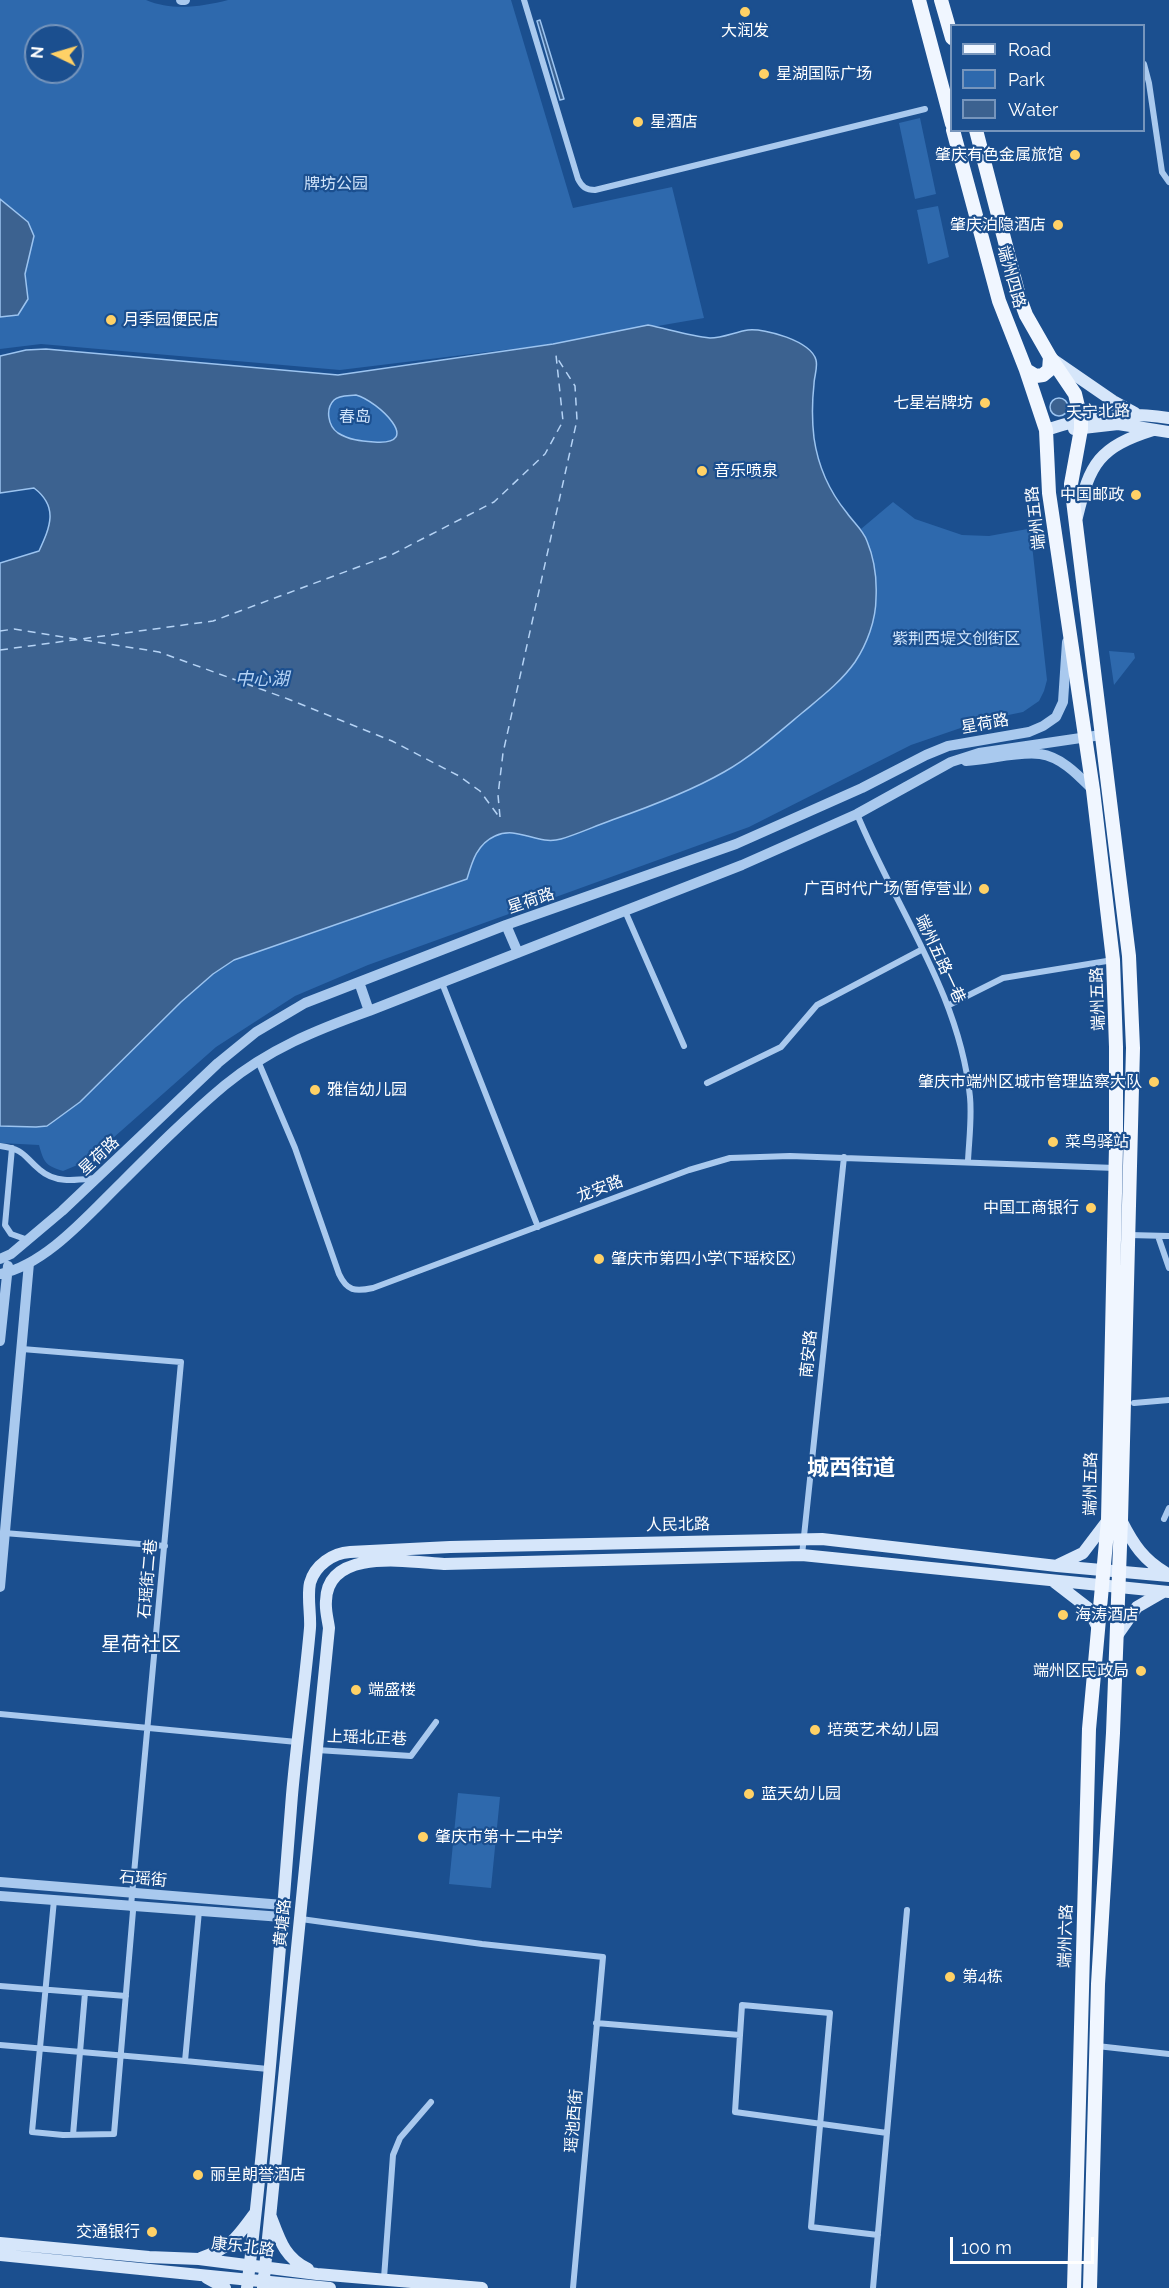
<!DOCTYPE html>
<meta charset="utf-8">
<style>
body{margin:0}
#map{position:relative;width:1169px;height:2288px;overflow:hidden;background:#1b4f8f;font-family:Raleway,sans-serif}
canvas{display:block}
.legend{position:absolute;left:950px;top:24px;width:195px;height:108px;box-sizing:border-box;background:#1b4f8f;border:2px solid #7695bc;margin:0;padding:8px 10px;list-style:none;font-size:18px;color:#fff}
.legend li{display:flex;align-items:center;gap:12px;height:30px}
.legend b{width:30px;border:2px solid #7695bc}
.north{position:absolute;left:24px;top:24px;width:60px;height:60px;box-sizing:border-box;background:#1b4f8f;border:2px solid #7695bc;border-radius:50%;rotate:275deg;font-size:16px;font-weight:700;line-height:24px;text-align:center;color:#fff}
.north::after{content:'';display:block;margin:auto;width:21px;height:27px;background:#ffd166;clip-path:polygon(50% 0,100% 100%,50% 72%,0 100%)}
.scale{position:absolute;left:950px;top:2237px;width:144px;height:27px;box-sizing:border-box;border:3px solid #fff;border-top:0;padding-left:8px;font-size:18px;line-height:21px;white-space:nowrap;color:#fff;-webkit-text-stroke:4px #1b4f8f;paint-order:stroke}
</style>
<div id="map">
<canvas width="1169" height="2288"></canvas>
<ul class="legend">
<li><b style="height:8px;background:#f0f6ff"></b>Road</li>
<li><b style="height:16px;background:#2e69ad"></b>Park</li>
<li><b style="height:16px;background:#3c6290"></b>Water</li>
</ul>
<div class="north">N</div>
<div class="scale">100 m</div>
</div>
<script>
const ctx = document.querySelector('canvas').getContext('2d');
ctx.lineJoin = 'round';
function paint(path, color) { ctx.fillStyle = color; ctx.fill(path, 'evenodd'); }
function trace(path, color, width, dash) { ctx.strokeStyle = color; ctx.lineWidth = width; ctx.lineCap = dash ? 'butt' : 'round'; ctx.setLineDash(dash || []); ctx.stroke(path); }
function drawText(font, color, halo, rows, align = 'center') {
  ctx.font = font + ' Raleway,"Noto Sans SC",sans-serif'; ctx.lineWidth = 4.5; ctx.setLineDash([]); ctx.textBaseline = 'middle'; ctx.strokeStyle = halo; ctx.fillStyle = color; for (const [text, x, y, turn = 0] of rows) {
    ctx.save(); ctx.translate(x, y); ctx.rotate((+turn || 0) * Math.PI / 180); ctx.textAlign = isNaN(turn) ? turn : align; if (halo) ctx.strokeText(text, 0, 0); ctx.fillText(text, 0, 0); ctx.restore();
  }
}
const green = new Path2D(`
 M0 0H146C172 11 201 7 228 0H511L573 208 672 187 704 318 553 344 340 370 41 344 0 349ZM36 36H72V72H36Z
 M920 118 936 194 915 199 899 123Z
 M938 206 949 257 928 264 917 210Z
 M356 395C378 401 425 446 374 442 361 441 349 440 338 433 328 426 325 409 334 400 339 395 349 396 356 395Z
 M893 502 915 519 962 535 989 536 1033 528 1032 545 1047 680 1044 691 1039 701 1023 712 984 720 911 745 749 827 368 965 295 996 216 1047 87 1161 63 1171C45 1165 44 1163 39 1145L0 1143V1126L36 1127 47 1125 54 1121 80 1102 181 1002 213 974 234 960 467 879C476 849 492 821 529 837L632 813 721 774 744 760 824 694 854 663 866 640 867 540 861 529Z
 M1109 651 1134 653 1135 658 1114 685Z
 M458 1793 500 1797 491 1888 449 1884Z`);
const water = new Path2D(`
 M540 20 564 99 560 100 537 21Z
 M0 199 28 222 34 236 25 274 28 299 18 315 0 317Z
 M648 325C668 329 689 336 710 338 723 338 735 332 748 330 765 328 811 341 816 360 818 368 814 377 814 384 812 402 812 421 814 438 818 466 829 491 847 513 854 523 863 530 867 541 874 558 877 579 876 598 876 620 867 644 855 662 841 682 820 698 802 713 777 734 752 756 724 772 689 792 649 807 612 820 595 826 578 834 561 839 537 846 518 825 495 836 477 844 472 862 467 879L234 960 213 974 181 1002 80 1102 54 1121 47 1126 36 1127 0 1126V563L39 551C50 527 59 507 34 488L0 493V356L26 350 46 349 338 375 553 344ZM356 395C378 401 425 446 374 442 361 441 349 440 338 433 328 426 325 409 334 400 339 395 349 396 356 395Z
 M1050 407a9 9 0 1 1 18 0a9 9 0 1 1-18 0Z`);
const ferry = new Path2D(`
 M0 631 14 629 76 639
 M84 640 159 652 288 699 392 741 459 776 480 791 500 818
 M0 650 213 621 393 554 494 502 545 454 563 421 556 355
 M500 817 498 795 503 753 577 420 575 386 556 356`);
const minor = new Path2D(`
 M524 0 578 179C582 187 586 190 595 190L925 109
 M1144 64 1149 83 1162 172 1169 182
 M857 814C895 907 960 994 970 1097 972 1118 969 1140 968 1161
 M625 911 684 1046
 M442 983 538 1227
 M949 1005 1003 978 1113 960
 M258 1061 295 1148 339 1274C347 1291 355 1292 373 1288L689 1170 730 1158 790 1156 1115 1168
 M707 1083 781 1047 817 1005 921 950
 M0 1146C26 1150 22 1155 40 1170 56 1184 77 1180 96 1178
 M12 1148 5 1225 11 1234 28 1240
 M1129 1235 1169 1236
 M1158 1236 1169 1268
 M22 1349 181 1362 131 1906 133 1911 114 2134 63 2135 32 2132 54 1900
 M1134 1403 1169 1400
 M1164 1519 1169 1508
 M4 1533 165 1546
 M802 1555 844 1157
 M0 1714 297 1742
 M317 1750 411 1756 436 1722
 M199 1911 185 2061 268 2069
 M301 1919 482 1944 603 1957 573 2288
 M0 1986 126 1996
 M596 2023 740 2035 735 2112 887 2133
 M740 2035 742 2005 830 2013 811 2227 878 2235
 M0 2045 185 2061
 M1097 2046 1169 2054
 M73 2135 85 1993
 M384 2278 393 2155 400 2138 431 2102
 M873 2288 907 1910`);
const tertiary = new Path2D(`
 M181 0H185
 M966 761C989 760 1018 751 1040 754 1062 757 1079 776 1093 790
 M506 925 518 953
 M359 982 369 1011
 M0 1259 11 1254 62 1211 218 1063 256 1032 305 1003 506 925 736 844 862 788 926 755 948 746 1029 732 1043 726 1056 717 1063 702 1067 642
 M0 1274C46 1265 89 1214 122 1182 155 1149 189 1115 225 1085 269 1049 316 1030 369 1011L742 865 857 814 951 762 979 753 1101 735
 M0 1341 8 1266
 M0 1587 29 1263
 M0 1882 283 1905
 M0 1896 282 1917`);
const secondary = new Path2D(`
 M1052 359 1113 401 1135 413
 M1074 429 1118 424 1169 432
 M1046 430C1092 415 1120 411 1169 418
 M1077 517C1090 463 1099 447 1153 430
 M1121 1520C1133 1544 1144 1561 1168 1574
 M1058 1565 1083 1553 1108 1520
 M1053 1581 1088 1608 1097 1626
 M1116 1637 1137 1607 1163 1592
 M271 2217C280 2241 285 2258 308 2269
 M0 2243 149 2257 199 2259 317 2274 482 2288
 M0 2255 330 2288
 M201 2258C231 2247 236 2239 255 2213
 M207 2278 225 2288
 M247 2288C267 2124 279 1959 292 1795 297 1739 305 1684 310 1628 311 1614 307 1597 310 1583 315 1565 333 1553 350 1552L450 1547 822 1539 1057 1566 1169 1576
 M263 2288 329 1628C328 1620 325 1610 326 1601 327 1547 409 1562 444 1564L802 1555 1169 1592`);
const primary = new Path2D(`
 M919 0 952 124
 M941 0 952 38
 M953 130 999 301 1026 370 1046 430 1049 493 1093 790 1113 960 1116 1047V1146L1108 1520 1089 1729 1074 2288
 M976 130 1019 296 1026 315 1050 357 1075 394 1081 419V429L1071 484 1129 956 1133 1048 1121 1520 1113 1733 1098 1984 1090 2288
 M1026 370 1036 376 1043 375 1049 370 1050 357`);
const markers = [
 [745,12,6,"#ffd166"],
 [764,74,6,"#ffd166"],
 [638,122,6,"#ffd166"],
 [1075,155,6,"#ffd166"],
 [1058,225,6,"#ffd166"],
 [111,320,6,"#ffd166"],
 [985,403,6,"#ffd166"],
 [702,471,6,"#ffd166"],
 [1136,495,6,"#ffd166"],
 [984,889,6,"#ffd166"],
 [1154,1082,6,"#ffd166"],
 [315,1090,6,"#ffd166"],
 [1053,1142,6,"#ffd166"],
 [1091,1208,6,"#ffd166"],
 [599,1259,6,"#ffd166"],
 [1063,1615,6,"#ffd166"],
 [1141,1671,6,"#ffd166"],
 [356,1690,6,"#ffd166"],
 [815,1730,6,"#ffd166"],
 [749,1794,6,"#ffd166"],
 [423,1837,6,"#ffd166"],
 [950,1977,6,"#ffd166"],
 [198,2175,6,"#ffd166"],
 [152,2232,6,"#ffd166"]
];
const poiNames = [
 ["大润发",745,31,"center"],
 ["星湖国际广场",776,74],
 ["星酒店",650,122],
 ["肇庆有色金属旅馆",1063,155,"right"],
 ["肇庆泊隐酒店",1046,225,"right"],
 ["月季园便民店",123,320],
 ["七星岩牌坊",973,403,"right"],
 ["音乐喷泉",714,471],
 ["中国邮政",1124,495,"right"],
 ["广百时代广场(暂停营业)",972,889,"right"],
 ["肇庆市端州区城市管理监察大队",1142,1082,"right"],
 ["雅信幼儿园",327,1090],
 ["菜鸟驿站",1065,1142],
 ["中国工商银行",1079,1208,"right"],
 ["肇庆市第四小学(下瑶校区)",611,1259],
 ["海涛酒店",1075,1615],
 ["端州区民政局",1129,1671,"right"],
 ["端盛楼",368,1690],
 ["培英艺术幼儿园",827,1730],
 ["蓝天幼儿园",761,1794],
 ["肇庆市第十二中学",435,1837],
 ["第4栋",962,1977],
 ["丽呈朗誉酒店",210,2175],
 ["交通银行",140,2232,"right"]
];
const parkNames = [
 ["牌坊公园",336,184],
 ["春岛",355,417],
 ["紫荆西堤文创街区",956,639]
];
const streetNames = [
 ["端州四路",1011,277,74],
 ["天宁北路",1098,412,-2],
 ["端州五路",1036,518,-97],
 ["星荷路",985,724,-10],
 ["星荷路",531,901,-19],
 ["端州五路一巷",940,959,65],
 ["端州五路",1098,999,-92],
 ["星荷路",99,1156,-43],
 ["龙安路",600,1189,-21],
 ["南安路",809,1354,-84],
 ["端州五路",1091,1484,-89],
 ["人民北路",678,1525,-1],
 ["石瑶街二巷",148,1579,-85],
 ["上瑶北正巷",367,1738,2],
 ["石瑶街",143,1879,5],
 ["黄塘路",283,1923,-84],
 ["端州六路",1066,1936,-88],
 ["瑶池西街",574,2121,-85],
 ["康乐北路",243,2247,7]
];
const waterNames = [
 ["中心湖",262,680]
];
const quarterNames = [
 ["星荷社区",141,1645]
];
const districtNames = [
 ["城西街道",851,1468]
];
paint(green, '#2e69ad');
paint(water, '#3c6290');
trace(water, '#9cc4f0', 1.5);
trace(ferry, '#b5d3f5', 1.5, [8, 6]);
trace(minor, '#a9c9ee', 6);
trace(tertiary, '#a9c9ee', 10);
trace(secondary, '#d6e6fa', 12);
trace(primary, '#f0f6ff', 14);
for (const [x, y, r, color] of markers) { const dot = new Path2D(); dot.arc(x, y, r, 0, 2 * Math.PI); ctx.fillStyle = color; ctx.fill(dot); trace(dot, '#1b4f8f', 2); }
drawText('16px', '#fff', '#1b4f8f', poiNames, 'left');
drawText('16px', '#cfe3fa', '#1b4f8f', parkNames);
drawText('16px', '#fff', '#1b4f8f', streetNames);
drawText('italic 18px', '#b5d3f5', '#1b4f8f', waterNames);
drawText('20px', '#fff', '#1b4f8f', quarterNames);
drawText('bold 22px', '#fff', '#1b4f8f', districtNames);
</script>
